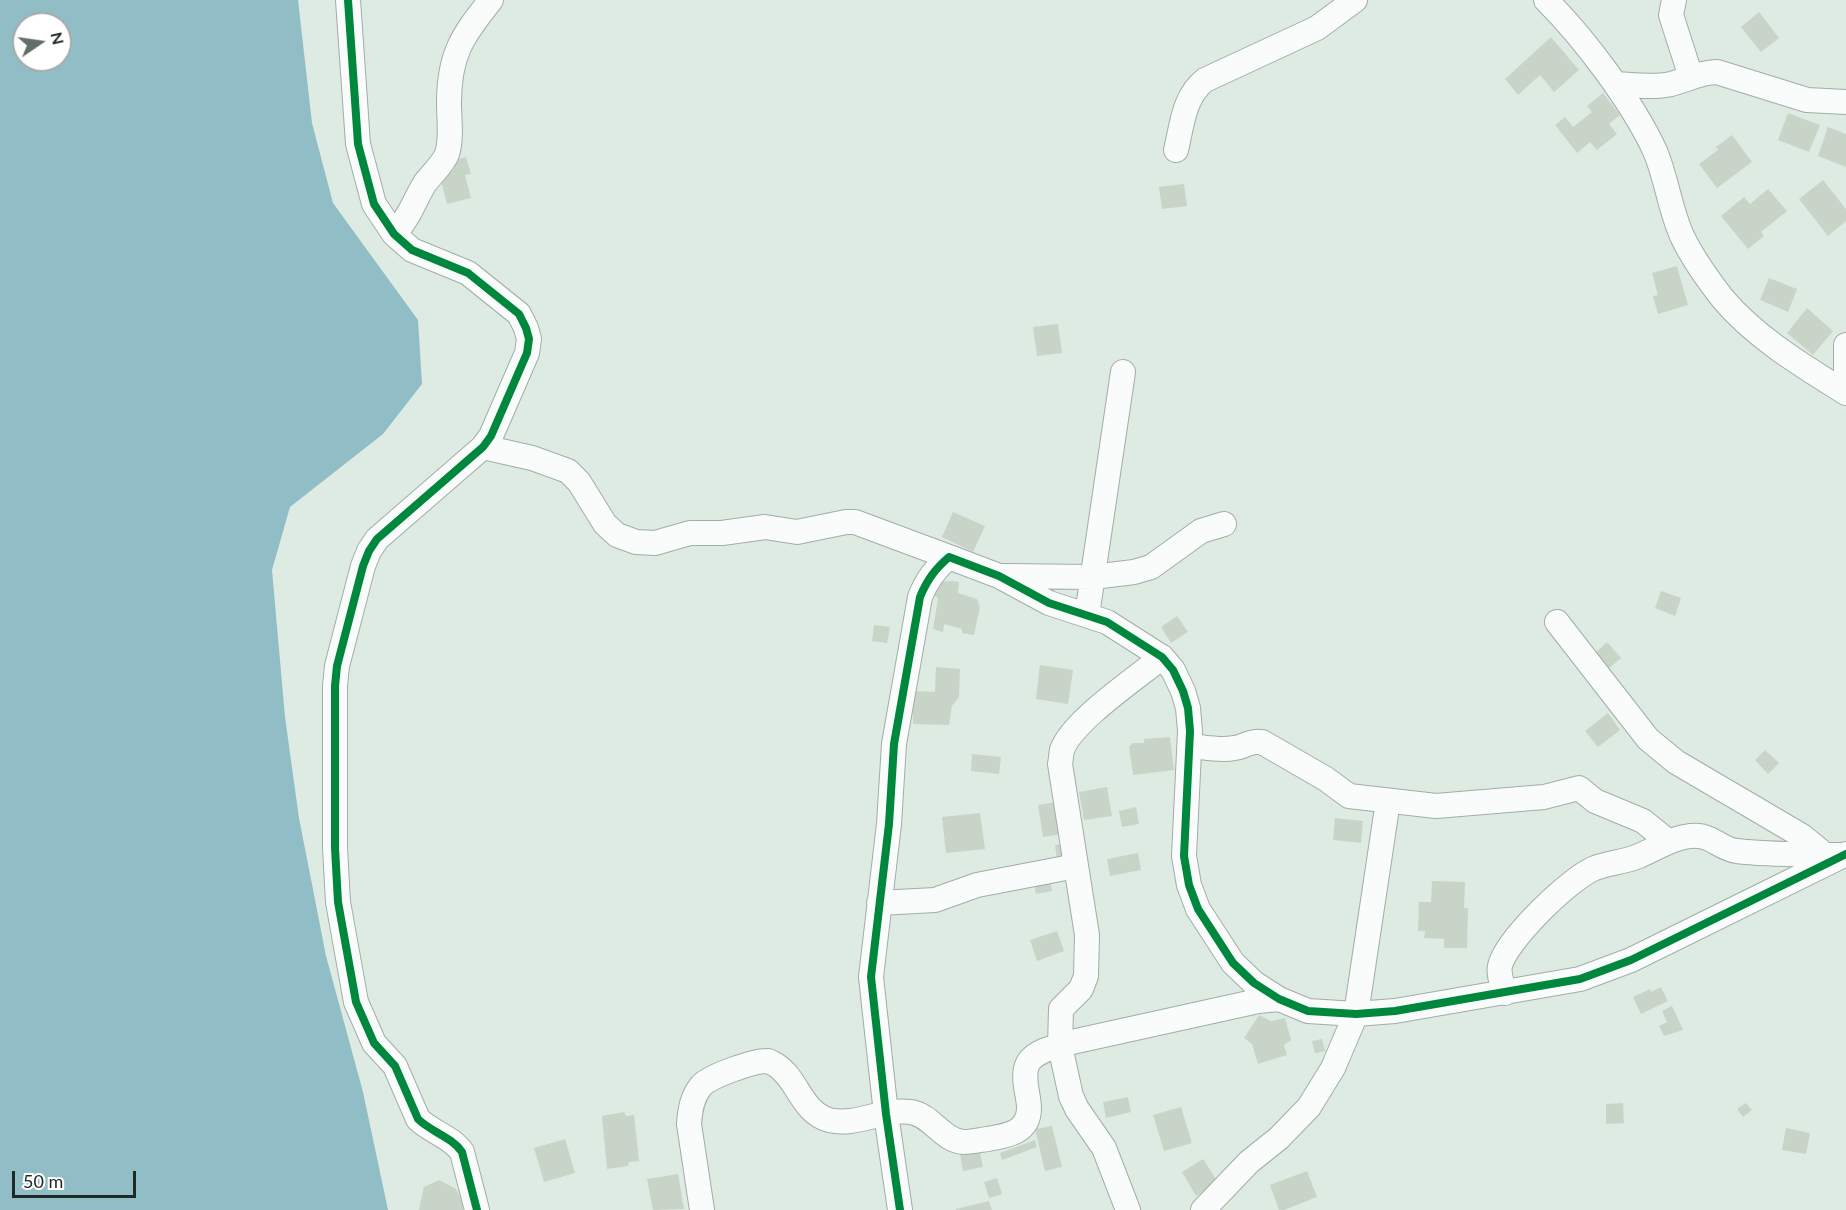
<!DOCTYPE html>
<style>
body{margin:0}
#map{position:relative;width:1846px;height:1210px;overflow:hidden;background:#ddebe3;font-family:Lato,sans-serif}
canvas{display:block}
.north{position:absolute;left:12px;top:12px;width:60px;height:60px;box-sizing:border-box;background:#fff;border:2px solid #a6aaa7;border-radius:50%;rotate:77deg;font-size:16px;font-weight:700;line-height:24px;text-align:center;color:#202a24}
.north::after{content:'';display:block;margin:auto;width:21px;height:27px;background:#626e67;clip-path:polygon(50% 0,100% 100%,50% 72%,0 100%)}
.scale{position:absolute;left:12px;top:1171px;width:124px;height:27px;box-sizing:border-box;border:3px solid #202a24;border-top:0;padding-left:8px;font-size:18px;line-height:21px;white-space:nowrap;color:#202a24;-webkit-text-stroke:4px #fff;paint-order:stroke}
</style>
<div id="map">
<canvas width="1846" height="1210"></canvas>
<div class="north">N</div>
<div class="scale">50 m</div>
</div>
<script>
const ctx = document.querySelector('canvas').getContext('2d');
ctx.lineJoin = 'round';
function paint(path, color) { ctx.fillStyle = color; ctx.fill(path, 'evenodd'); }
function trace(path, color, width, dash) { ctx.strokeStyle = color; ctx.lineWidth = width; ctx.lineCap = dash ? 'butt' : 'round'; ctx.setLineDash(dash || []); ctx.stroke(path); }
const water = new Path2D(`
 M0 0H298L312 123 333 203 418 320 422 384 383 434 290 507 272 570 285 717 299 818 326 956 363 1092 388 1210H0ZM24 24H60V60H24Z`);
const building = new Path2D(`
 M1759 12 1779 38 1761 52 1741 27Z
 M1551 37 1579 70 1554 92 1540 75 1518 95 1505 79Z
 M1603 93 1620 115 1609 124 1617 134 1597 150 1590 142 1577 153 1555 125 1565 117 1573 127 1592 112 1587 106Z
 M1788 113 1820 125 1809 152 1778 140Z
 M1828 127 1846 134V167L1818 156Z
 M1732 135 1752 162 1717 188 1699 164 1718 150 1716 147Z
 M466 157 471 174 465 175 471 198 447 204 439 174 454 170 451 161Z
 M1823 180 1846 209V221L1828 236 1799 199Z
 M1184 184 1187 206 1162 209 1159 187Z
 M1768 189 1787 211 1761 232 1764 236 1748 249 1721 216 1744 197 1750 204Z
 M1677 266 1688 305 1658 314 1653 296 1658 295 1652 273Z
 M1769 278 1797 289 1788 312 1760 300Z
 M1807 308 1833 331 1813 355 1787 333Z
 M1058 324 1062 353 1037 356 1033 327Z
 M953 512 985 526 973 552 942 537Z
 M952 581 959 582 958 593 977 599 980 607 974 635 962 633V629L944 624 943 632 933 629 938 598 933 595 940 582Z
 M1661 591 1681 598 1675 616 1655 608Z
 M1177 616 1188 632 1171 643 1161 627Z
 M874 625 890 627 887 643 872 641Z
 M1607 642 1621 658 1605 672 1591 657Z
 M1040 665 1073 670 1068 704 1036 699Z
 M936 667 960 669 959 697 952 706 949 725 913 724V691L935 692Z
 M1608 713 1620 730 1598 747 1585 731Z
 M1170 737 1174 770 1133 775 1129 747 1133 743H1144V739Z
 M1765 750 1779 763 1768 774 1755 760Z
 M972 754 1001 757 999 774 971 771Z
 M1107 787 1112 816 1084 820 1079 792Z
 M1062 801 1068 833 1043 837 1038 805Z
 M1136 807 1139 824 1122 827 1119 811Z
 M980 813 985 849 946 853 942 817Z
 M1335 818 1363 821 1361 843 1333 840Z
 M1069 844 1071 859 1057 861 1055 845Z
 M1138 853 1141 870 1110 876 1107 859Z
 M1050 879 1052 891 1036 894 1034 881Z
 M1432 881 1465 882 1464 908H1468L1467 948H1444V939L1424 938 1425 931H1418L1419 902H1431Z
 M1057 931 1064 951 1037 961 1030 940Z
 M1661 987 1668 1001 1641 1014 1633 997 1650 989 1651 992Z
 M1672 1006 1683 1030 1664 1036 1659 1026 1667 1022 1662 1011Z
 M1259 1015 1271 1021 1285 1018 1291 1040 1284 1045 1287 1055 1258 1064 1252 1044 1244 1038Z
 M1322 1039 1325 1051 1315 1053 1312 1041Z
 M1128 1097 1131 1112 1106 1118 1103 1102Z
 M1623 1103 1624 1123 1606 1124V1104Z
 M1746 1103 1752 1110 1743 1117 1737 1109Z
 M1181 1107 1192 1143 1164 1151 1153 1115Z
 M624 1112 626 1116 634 1115 639 1161 629 1162 628 1166 607 1169 602 1116Z
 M1052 1126 1062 1167 1045 1171 1035 1129Z
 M1786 1128 1810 1133 1806 1154 1782 1150Z
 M565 1139 575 1173 544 1182 534 1148Z
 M1035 1140 1037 1147 1002 1160 1000 1153Z
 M978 1144 983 1167 963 1171 959 1148Z
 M1203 1159 1218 1182 1196 1196 1182 1172Z
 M1307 1171 1317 1197 1284 1210H1279L1270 1185Z
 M678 1174 684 1209 653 1210 647 1179Z
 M997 1178 1002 1194 989 1198 984 1182Z
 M439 1180 456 1189 464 1205 463 1210H419L424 1187Z
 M989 1201 992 1210H956V1209Z`);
const minor = new Path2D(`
 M348 0 358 144 374 204 394 234 412 250 468 273 519 314 526 328 529 339 527 353 491 436 483 447 377 539 369 551 363 566 337 666 335 686V848L338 902 356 1002 374 1043 395 1066 418 1119C431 1132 452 1137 462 1152L477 1210
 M1546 0C1584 38 1633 103 1655 151 1667 179 1670 211 1683 238 1693 259 1709 281 1723 299 1756 338 1803 366 1846 393
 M1674 0 1671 15 1691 77
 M1615 84C1633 85 1653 88 1671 84 1687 80 1700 72 1717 72L1807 100 1846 102
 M1176 150C1182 125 1184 96 1205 80L1317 28 1355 0
 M394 234C409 219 414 201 425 183 432 174 443 164 447 154 452 139 449 119 449 103 449 55 462 36 491 0
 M1846 345V372
 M483 447 532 458 568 471 579 482 605 524 617 535 636 542 655 543 690 533H722L765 527 797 532 846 522H855L949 557
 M1004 576 1093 577 1134 572 1151 567 1201 531 1224 524
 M1087 615 1123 372
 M1557 622 1648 739 1676 762 1802 836 1824 854
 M1190 746C1204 747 1220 751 1234 748 1244 747 1251 740 1262 742L1326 779 1349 796 1436 806 1544 797 1579 788 1595 801 1643 821 1669 842
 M879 903 935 900 977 885 1076 866
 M1505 993C1503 985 1498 975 1500 966 1506 940 1570 878 1595 868 1609 863 1624 862 1639 856 1657 848 1679 834 1699 836 1713 837 1723 850 1737 851 1770 855 1804 854 1838 855
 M702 1210 689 1124C690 1110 692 1097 701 1086 709 1076 756 1060 768 1061 771 1062 774 1064 776 1065 798 1079 801 1112 829 1120 856 1127 883 1108 910 1112 931 1114 942 1141 964 1142 972 1142 980 1140 987 1139 1006 1136 1029 1133 1029 1108 1029 1094 1021 1077 1028 1063 1036 1050 1058 1046 1072 1042L1258 1001 1279 999
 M900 1210 886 1114 871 977 889 824 894 744 920 597C927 580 935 569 949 557L999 576 1049 603 1107 622 1162 657 1173 670 1183 691 1188 708 1190 731 1184 856 1189 885 1198 909 1233 963 1254 983 1279 999 1308 1011 1356 1014 1395 1011 1580 979 1631 960 1846 854
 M1128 1210 1104 1148 1077 1109 1071 1096 1060 1046 1061 1009 1081 989 1086 976 1087 935 1060 764C1061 760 1061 754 1062 750 1072 721 1138 677 1162 657
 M1203 1210 1249 1162 1279 1138 1309 1107 1333 1068 1356 1014 1388 801`);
const cycleway = new Path2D(`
 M348 0 358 144 374 204 394 234 412 250 468 273 519 314 526 328 529 339 527 353 491 436 483 447 377 539 369 551 363 566 337 666 335 686V848L338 902 356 1002 374 1043 395 1066 418 1119C431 1132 452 1137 462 1152L477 1210
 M900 1210 886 1114 871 977 889 824 894 744 920 597C927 580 935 569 949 557L999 576 1049 603 1107 622 1162 657 1173 670 1183 691 1188 708 1190 731 1184 856 1189 885 1198 909 1233 963 1254 983 1279 999 1308 1011 1356 1014 1395 1011 1580 979 1631 960 1846 854`);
paint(water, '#91bec6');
paint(building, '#c9d4c8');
trace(minor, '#a2ada7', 26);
trace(minor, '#fafcfb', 24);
trace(cycleway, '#00873e', 8);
</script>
